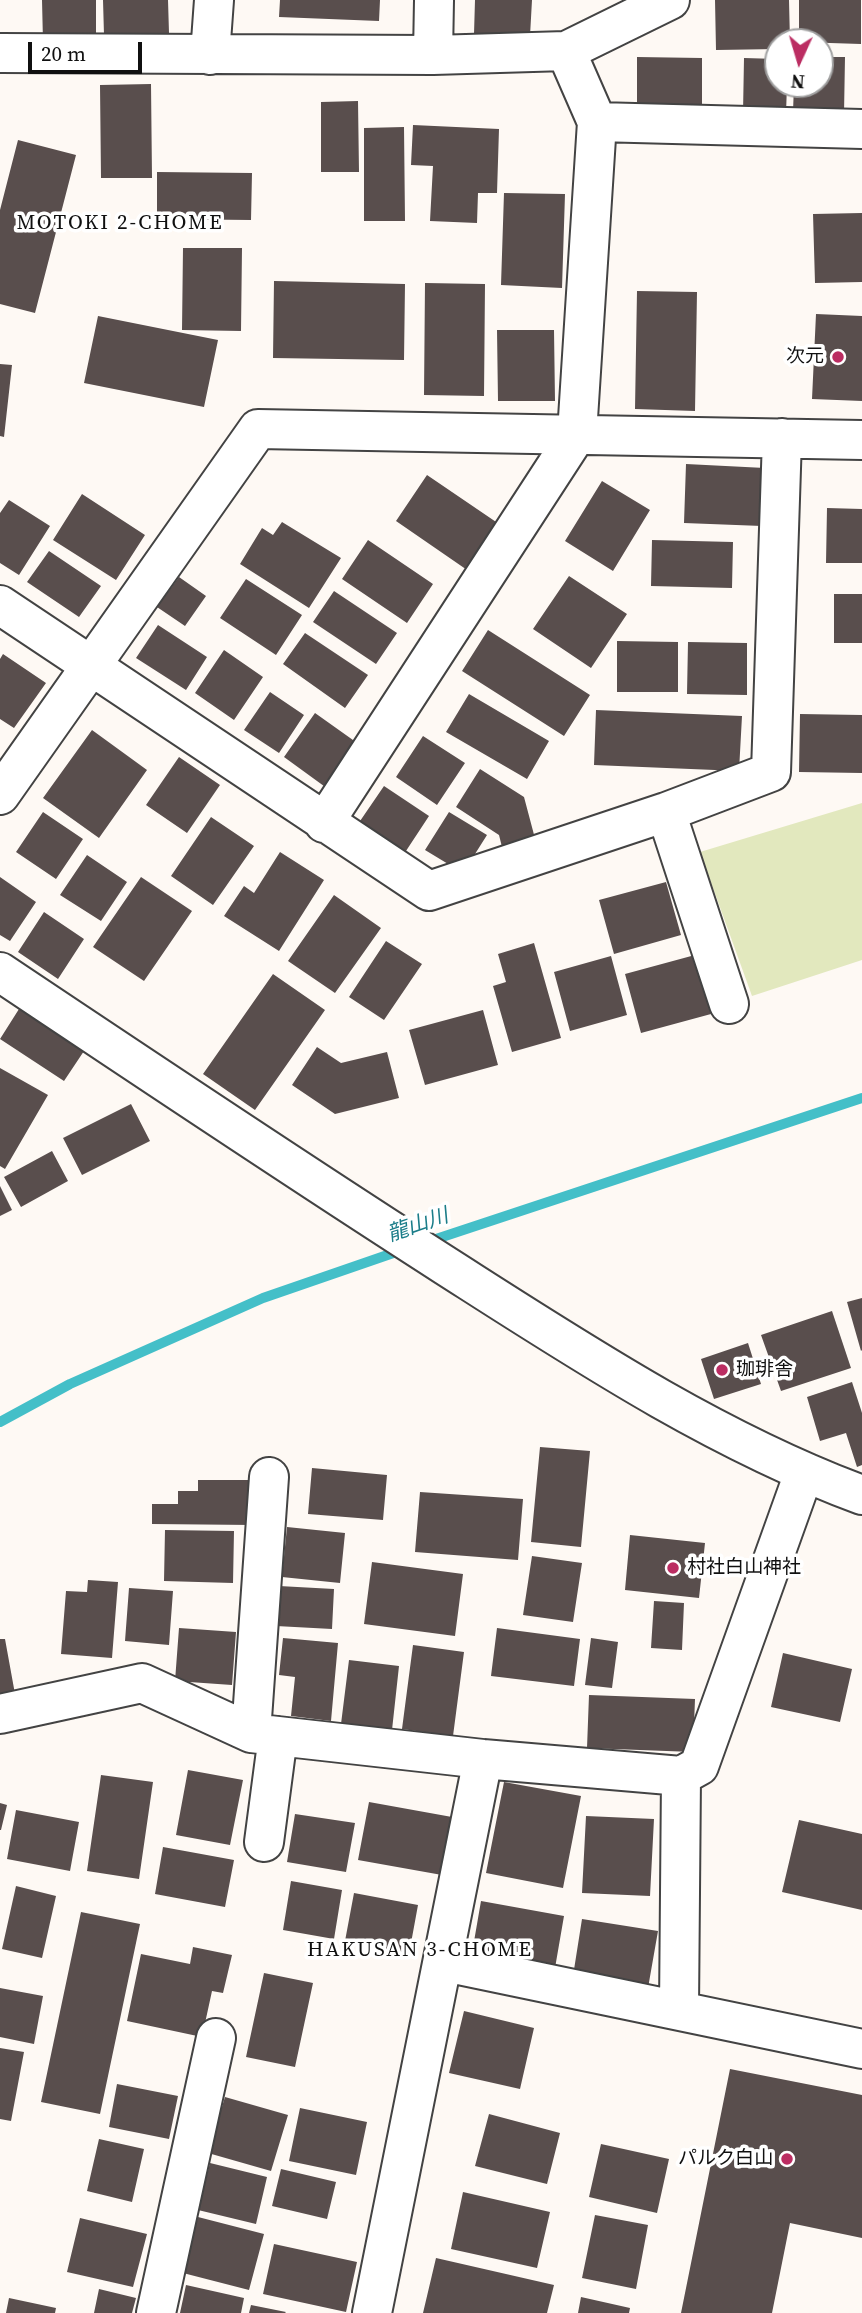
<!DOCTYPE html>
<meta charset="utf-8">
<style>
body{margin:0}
#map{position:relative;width:862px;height:2313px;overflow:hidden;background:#fef9f4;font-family:"Source Serif 4",serif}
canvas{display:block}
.north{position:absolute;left:764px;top:28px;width:70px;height:70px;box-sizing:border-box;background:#fff;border:2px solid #9f9f9f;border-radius:50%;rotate:184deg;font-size:19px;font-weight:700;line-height:28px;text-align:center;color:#101010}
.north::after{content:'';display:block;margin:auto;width:24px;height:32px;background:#bb2d62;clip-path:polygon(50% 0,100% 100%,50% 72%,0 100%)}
.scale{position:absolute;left:28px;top:42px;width:114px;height:32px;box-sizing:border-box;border:4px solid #101010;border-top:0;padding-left:9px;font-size:21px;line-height:24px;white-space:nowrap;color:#101010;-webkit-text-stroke:5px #fff;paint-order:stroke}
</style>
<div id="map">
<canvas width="862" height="2313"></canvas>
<div class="north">N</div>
<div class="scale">20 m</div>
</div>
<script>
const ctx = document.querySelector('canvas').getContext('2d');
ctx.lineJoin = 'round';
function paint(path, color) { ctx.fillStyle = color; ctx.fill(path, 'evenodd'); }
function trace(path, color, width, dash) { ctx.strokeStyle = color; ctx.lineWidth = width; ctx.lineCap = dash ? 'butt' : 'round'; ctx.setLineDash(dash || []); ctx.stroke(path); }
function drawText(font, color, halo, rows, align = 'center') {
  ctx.font = font + ' "Source Serif 4","Noto Sans JP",serif'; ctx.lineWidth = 7; ctx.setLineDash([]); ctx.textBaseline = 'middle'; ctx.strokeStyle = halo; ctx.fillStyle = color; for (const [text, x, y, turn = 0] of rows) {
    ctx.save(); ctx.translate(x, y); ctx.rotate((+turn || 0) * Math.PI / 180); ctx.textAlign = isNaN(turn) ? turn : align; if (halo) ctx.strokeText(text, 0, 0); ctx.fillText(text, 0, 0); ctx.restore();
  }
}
const green = new Path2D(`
 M862 803V960L752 996 700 852Z`);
const stream = new Path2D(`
 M427 1242 862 1098
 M0 1422 70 1384 263 1298 402 1250`);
const building = new Path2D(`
 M42 0H96V40L43 42Z
 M103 0H168L169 33 104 35Z
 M280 0H380L379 21 279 17Z
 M475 0H532L530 36 474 34Z
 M715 0H789L790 42H778V49L716 50Z
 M799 0H861V44L799 42Z
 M637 57 702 58V111H637Z
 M820 57H845L844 114 793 112 794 84H820Z
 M744 58 778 59V84H787L786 114 743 113Z
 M151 84 152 178H101L100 85Z
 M358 101 359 172H321V102Z
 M413 125 499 129 497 193H478L477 223 430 221 433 166 411 165Z
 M404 127 405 221H364V128Z
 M18 140 76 155 35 313 0 304V210Z
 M157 172 252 173 251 220 157 219Z
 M504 193 565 194 562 288 501 285Z
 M862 213V282L815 283 813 214Z
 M183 248H242L241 331 182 330Z
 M274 281 405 284 404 360 273 358Z
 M425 283 485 284 484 396 424 395Z
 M637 291 697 292 695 411 635 409Z
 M816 314 862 316V401L812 399Z
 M98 316 218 340 204 407 84 383Z
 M497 330H554L555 401H498Z
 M0 364 12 365 4 437 0 436Z
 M686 464 765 468 762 526 684 523Z
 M427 475 502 526 470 572 396 521Z
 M602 481 650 510 613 571 565 541Z
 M82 494 145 535 116 580 53 540Z
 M9 500 50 526 19 575 0 563V513Z
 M827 508 862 509V563H826Z
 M282 522 341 558 309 608 240 564 262 528 273 535Z
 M368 540 433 584 407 623 342 579Z
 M652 540 733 542 732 588 651 586Z
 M49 551 101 586 79 617 27 582Z
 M569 576 627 614 591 668 533 629Z
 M179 577 206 596 185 626 157 607Z
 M246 579 302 615 276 655 220 618Z
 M334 591 397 633 376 664 313 622Z
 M834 594H862V643H834Z
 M158 625 207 657 186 690 136 658Z
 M488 630 590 695 564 736 462 671Z
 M305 633 368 675 345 708 283 664Z
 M617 641 678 642V692H617Z
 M688 642 747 643V695L687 694Z
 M224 650 263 677 234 720 195 693Z
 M3 654 46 683 14 728 0 719V659Z
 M270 692 304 715 279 753 244 730Z
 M469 694 549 741 527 779 446 732Z
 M596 710 742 716 739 771 594 765Z
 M315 713 360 745 328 789 284 757Z
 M800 714 862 715V773L799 772Z
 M92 730 147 770 99 838 43 798Z
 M423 736 465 763 437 805 396 777Z
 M179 757 220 785 187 833 146 805Z
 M480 769 524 797 537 846 504 855 499 835 456 807Z
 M384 786 429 816 404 854 358 824Z
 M43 812 83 839 56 879 16 852Z
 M449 812 487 835 463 873 425 850Z
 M211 817 254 846 213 905 171 876Z
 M280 852 324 880 279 951 224 916 244 886 254 893Z
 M87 855 127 882 101 921 60 895Z
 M0 877 36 902 10 941 0 935Z
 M141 877 192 911 144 981 93 947Z
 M666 882 681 935 614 954 599 900Z
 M334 895 381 928 335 993 288 961Z
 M44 912 84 939 58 979 18 952Z
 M386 941 422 964 384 1020 349 997Z
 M534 943 561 1038 512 1052 493 986 506 982 498 954Z
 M695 955 711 1014 641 1033 625 974Z
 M611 956 627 1015 570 1031 554 972Z
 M273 974 325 1010 255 1110 203 1074Z
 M19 1009 84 1051 64 1081 0 1039Z
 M483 1010 498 1065 425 1085 409 1030Z
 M317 1047 341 1063 387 1052 399 1098 335 1114 292 1085Z
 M0 1068 48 1095 5 1169 0 1166Z
 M131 1104 150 1141 82 1175 63 1138Z
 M52 1151 68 1181 21 1207 4 1177Z
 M0 1186 12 1210 0 1216Z
 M862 1298V1350L861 1351 847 1302Z
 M832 1311 851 1368 781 1391 761 1335Z
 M748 1343 761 1384 714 1399 701 1359Z
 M852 1382 862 1413V1465L857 1467 846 1433 820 1441 807 1397Z
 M540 1447 590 1451 581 1547 531 1542Z
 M312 1468 387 1475 383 1520 308 1514Z
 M198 1480H253V1525L152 1524V1504H178V1491H198Z
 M420 1492 523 1499 518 1560 415 1552Z
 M287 1527 345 1533 340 1583 282 1577Z
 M165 1530 234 1531 233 1583 164 1581Z
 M630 1535 705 1543 699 1598 625 1590Z
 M532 1556 582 1563 573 1622 523 1615Z
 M372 1562 463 1574 455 1636 364 1624Z
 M88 1580 118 1582 112 1658 61 1654 66 1591 87 1592Z
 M279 1586 334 1589 332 1629 276 1626Z
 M129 1588 173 1591 169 1645 125 1641Z
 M654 1601 684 1603 682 1650 651 1648Z
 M179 1628 236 1632 232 1685 175 1681Z
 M497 1628 580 1639 574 1686 491 1676Z
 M283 1638 338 1643 331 1721 291 1716 295 1677 279 1675Z
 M591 1638 618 1642 612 1688 585 1685Z
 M0 1639H5L15 1694 0 1697Z
 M413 1645 464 1652 453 1736 402 1729Z
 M783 1653 852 1669 840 1722 771 1707Z
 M349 1660 399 1666 392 1730 341 1724Z
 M589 1695 695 1699 693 1752 587 1748Z
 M188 1770 243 1780 230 1845 176 1835Z
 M101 1775 153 1782 139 1879 87 1871Z
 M504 1782 581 1796 563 1888 486 1873Z
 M369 1802 452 1817 442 1875 358 1860Z
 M0 1803 7 1805 1 1830H0Z
 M16 1810 79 1822 70 1871 7 1859Z
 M295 1814 355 1823 346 1872 287 1862Z
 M586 1816 654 1819 650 1896 582 1893Z
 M799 1820 862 1834V1910L782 1892Z
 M163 1847 234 1860 225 1907 155 1894Z
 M291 1881 342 1890 334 1939 283 1930Z
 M16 1886 56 1896 42 1958 2 1949Z
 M354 1893 418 1905 409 1954 345 1941Z
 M481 1901 564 1916 555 1968 472 1953Z
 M81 1912 140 1924 100 2114 41 2102Z
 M582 1919 658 1931 648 1988 573 1976Z
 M193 1947 232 1955 223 1993 212 1991 202 2037 127 2021 141 1954 190 1964Z
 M264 1973 313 1983 295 2067 246 2057Z
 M0 1988 43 1996 34 2044 0 2037Z
 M464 2011 534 2028 520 2089 449 2073Z
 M0 2048 24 2052 11 2121 0 2119Z
 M730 2069 862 2095V2238L790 2223 772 2313H681Z
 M117 2084 178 2096 169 2139 109 2127Z
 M225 2097 288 2115 271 2171 208 2153Z
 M300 2108 367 2122 356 2175 289 2161Z
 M489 2114 560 2133 547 2184 475 2166Z
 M99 2139 144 2149 132 2202 87 2191Z
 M601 2144 669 2159 657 2213 589 2197Z
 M210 2163 267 2177 256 2224 198 2210Z
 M281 2169 336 2182 327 2219 272 2206Z
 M463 2192 550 2212 537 2268 451 2249Z
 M595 2215 648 2225 636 2289 582 2278Z
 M198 2217 264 2234 249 2290 183 2273Z
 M80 2218 147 2234 133 2287 67 2272Z
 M274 2244 357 2262 346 2312 263 2294Z
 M436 2258 554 2285 547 2313H423Z
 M186 2285 244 2298 241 2313H180Z
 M99 2289 136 2298 132 2313H94Z
 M581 2297 630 2308 629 2313H578Z
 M9 2298 56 2308 55 2313H6Z
 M251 2305 286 2312 285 2313H249Z`);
const minor = new Path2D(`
 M566 51 597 122 862 129
 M0 53 433 55 566 51 670 0
 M210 55 214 0
 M433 55 434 0
 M0 605 429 891 666 812 771 772 782 438
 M0 795 258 429 862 440
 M666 812 729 1004
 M324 823 577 434 597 122
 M0 972C148 1071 296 1170 446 1266 579 1351 714 1440 862 1495
 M0 1714 142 1683 251 1733 483 1759 681 1776 699 1766 804 1473
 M251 1733 269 1477
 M264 1842 278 1736
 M444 1962 862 2049
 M679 2009 681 1776
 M156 2313 216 2038
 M372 2313 483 1759`);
const markers = [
 [838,357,7,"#bb2d62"],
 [722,1370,7,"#bb2d62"],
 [673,1568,7,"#bb2d62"],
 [787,2159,7,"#bb2d62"]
];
const poiNames = [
 ["次元",824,357],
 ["珈琲舎",736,1370,"left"],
 ["村社白山神社",687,1568,"left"],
 ["パルク白山",773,2159]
];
const neighbourhoodNames = [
 ["MOTOKI 2-CHOME",120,224],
 ["HAKUSAN 3-CHOME",420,1951]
];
const waterNames = [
 ["龍山川",418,1226,-19]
];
paint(green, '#e2e8be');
trace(stream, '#44bfc8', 10);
paint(building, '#594e4d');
trace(minor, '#434343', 42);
trace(minor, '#fff', 38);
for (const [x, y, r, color] of markers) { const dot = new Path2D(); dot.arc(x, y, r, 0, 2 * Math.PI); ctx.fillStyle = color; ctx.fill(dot); trace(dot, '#fff', 2.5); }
drawText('19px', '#101010', '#fff', poiNames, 'right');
ctx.letterSpacing = '2px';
drawText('21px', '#101010', '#fff', neighbourhoodNames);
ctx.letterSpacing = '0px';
drawText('italic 21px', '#1b7d89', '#fff', waterNames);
</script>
